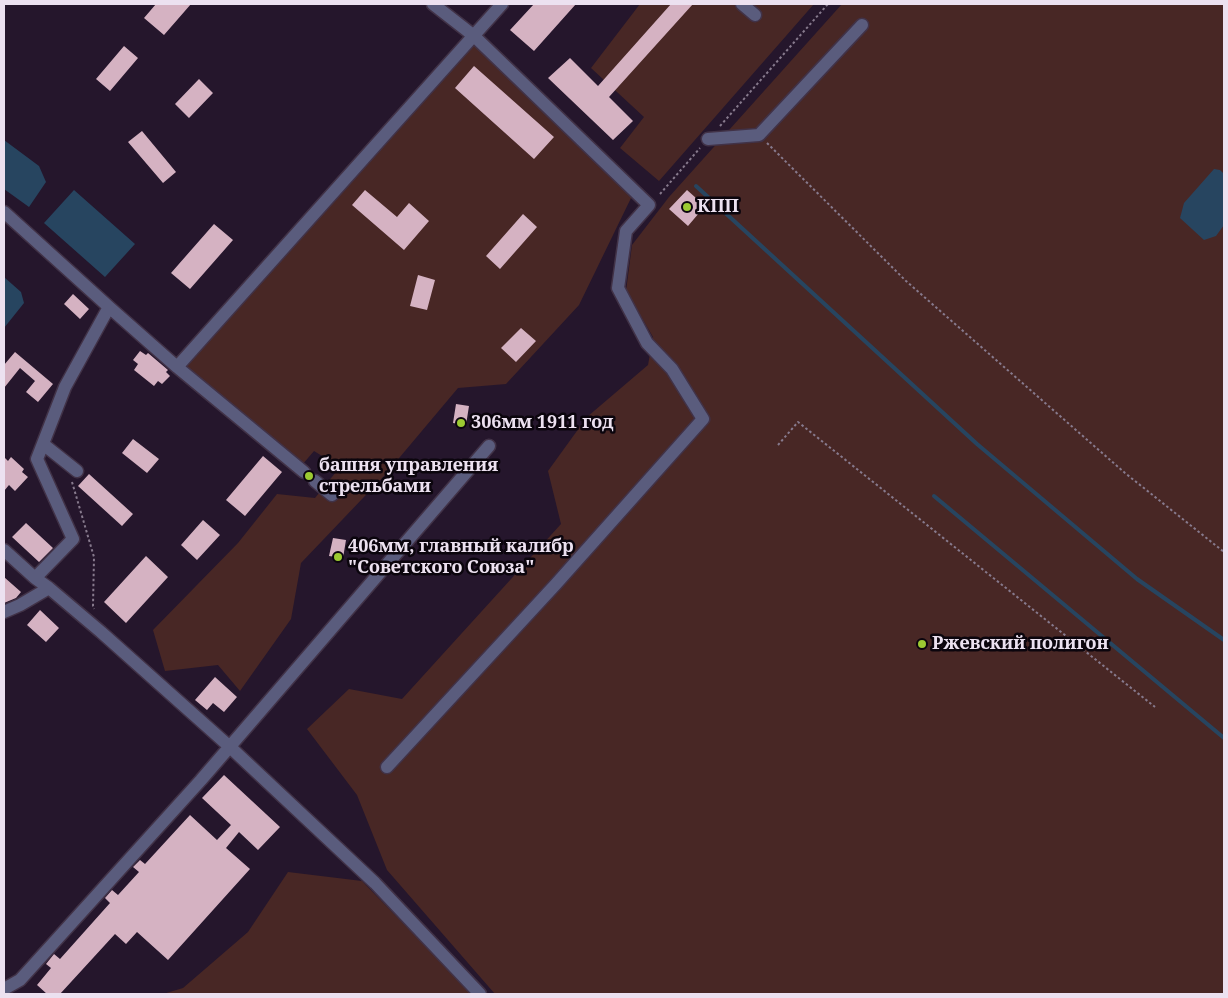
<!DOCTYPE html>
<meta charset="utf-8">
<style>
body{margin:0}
#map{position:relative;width:1228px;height:998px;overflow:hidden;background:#25162c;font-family:"Noto Serif",serif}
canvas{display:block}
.frame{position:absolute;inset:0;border:5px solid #ece1f0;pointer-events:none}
</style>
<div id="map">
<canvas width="1228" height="998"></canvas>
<div class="frame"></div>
</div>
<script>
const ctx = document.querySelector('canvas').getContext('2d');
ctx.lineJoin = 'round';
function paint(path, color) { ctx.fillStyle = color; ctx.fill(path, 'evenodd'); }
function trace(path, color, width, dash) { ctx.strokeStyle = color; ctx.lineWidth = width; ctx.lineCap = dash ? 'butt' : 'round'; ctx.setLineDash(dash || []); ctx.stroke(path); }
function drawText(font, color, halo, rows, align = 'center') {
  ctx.font = font + ' "Noto Serif",serif'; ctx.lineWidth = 5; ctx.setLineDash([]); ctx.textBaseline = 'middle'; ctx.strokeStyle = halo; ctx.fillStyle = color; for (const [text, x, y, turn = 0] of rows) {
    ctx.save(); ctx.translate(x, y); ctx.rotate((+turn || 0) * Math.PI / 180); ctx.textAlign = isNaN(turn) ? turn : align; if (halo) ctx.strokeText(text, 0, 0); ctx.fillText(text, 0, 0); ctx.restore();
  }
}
const green = new Path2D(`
 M640 4H814L659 181 620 148 644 117 591 68Z
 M842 4H1224V994H495L387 870 357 795 307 729 349 689 402 699 561 524 548 471 587 417 648 365 653 337 626 291 632 245 669 197Z
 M474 42 632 196 579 305 506 384 458 388 384 476 301 563 291 619 240 691 218 665 165 671 153 630 238 543 277 494 315 498 340 467 314 451 302 465 183 366Z
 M288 872 362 881 472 994H163L183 988 248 932Z`);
const water = new Path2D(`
 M4 140 39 166 46 182 29 207 4 189Z
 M1214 169 1220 170 1224 174V225L1216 236 1204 240 1180 218 1184 203Z
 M74 190 135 244 105 277 44 223Z
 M4 277 21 292 24 303 4 328Z`);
const stream = new Path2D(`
 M696 186 977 444 1137 579 1224 640
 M934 496 1224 738`);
const building = new Path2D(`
 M156 4H191L164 35 144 18Z
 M534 4H576L534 51 510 30Z
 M671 4H693L609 97 633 121 613 140 548 78 570 58 598 86Z
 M124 46 138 58 110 91 96 79Z
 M474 66 554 137 534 159 455 88Z
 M199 79 213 93 189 118 175 104Z
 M142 131 176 172 163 183 128 142Z
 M365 190 397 217 409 203 429 221 404 250 352 205Z
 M687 190 705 206 688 226 669 209Z
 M523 214 537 227 500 269 486 256Z
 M214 224 233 240 190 289 171 273Z
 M418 275 435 280 427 310 410 306Z
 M73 294 89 309 80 319 64 304Z
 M521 328 536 341 516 362 501 348Z
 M140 351 146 355 148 353 168 370 166 372 170 376 162 384 158 381 154 386 134 370 138 364 133 360Z
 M15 352 53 384 38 402 26 392 35 381 20 368 4 388V365Z
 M456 404 469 406 466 425 453 423Z
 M133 439 159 459 147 473 122 453Z
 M263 456 282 472 245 516 226 500Z
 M4 457 8 461 11 457 24 469 22 472 28 477 15 491 9 485 4 491Z
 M89 474 133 514 122 526 78 486Z
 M203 520 220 535 197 560 181 545Z
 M26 523 53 548 39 562 12 537Z
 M333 538 346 540 343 558 329 556Z
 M146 556 168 577 126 623 104 602Z
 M4 577 21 592 16 598 4 603Z
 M40 610 59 628 46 642 27 625Z
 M215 677 237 697 224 712 213 703 207 710 195 700Z
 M224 775 280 827 258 850 239 832 226 848 250 869 168 960 137 932 126 944 115 934 60 994H47L37 985 51 968 46 964 54 954 60 959 110 903 105 898 112 890 118 895 139 872 133 867 140 860 145 864 190 815 217 840 231 825 202 798Z`);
const path = new Path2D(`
 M720 126 828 4
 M767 143 906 281 1125 473 1224 552
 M660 194 700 148
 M778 445 798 422 1155 707
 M72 482 94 557 93 606 94 609`);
const minor = new Path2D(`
 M742 4 755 15
 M708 139 759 135 862 25
 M4 212 109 307 65 387 37 459 73 539 35 578 49 588 101 632 230 747 375 883 480 994
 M109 307 177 367 304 472
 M177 367 502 4
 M43 444 77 471
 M315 481 332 495
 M4 550 35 578
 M4 612 20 605 49 588
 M387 767 556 584 703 419 672 369 647 343 618 288 626 231 649 205 474 36 433 4
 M4 989 20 980 201 780 489 446`);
const markers = [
 [687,207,5,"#9cca32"],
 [461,423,5,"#9cca32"],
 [309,476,5,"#9cca32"],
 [338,557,5,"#9cca32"],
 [922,644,5,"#9cca32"]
];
const poiNames = [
 ["КПП",697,207],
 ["306мм 1911 год",471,423],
 ["башня управления",319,466],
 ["стрельбами",319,487],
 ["406мм, главный калибр",348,547],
 ["\"Советского Союза\"",348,568],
 ["Ржевский полигон",932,644]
];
paint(green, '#482725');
paint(water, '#274560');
trace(stream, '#274560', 4);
paint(building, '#d5b2c2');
trace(minor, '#413247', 15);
trace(path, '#877a8d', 2, [2.5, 2.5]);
trace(minor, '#5a5c7d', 12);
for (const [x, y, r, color] of markers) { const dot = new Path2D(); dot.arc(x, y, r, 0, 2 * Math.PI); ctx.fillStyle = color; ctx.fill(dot); trace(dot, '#0b050d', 2); }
drawText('bold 18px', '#ece1f0', '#0b050d', poiNames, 'left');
</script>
